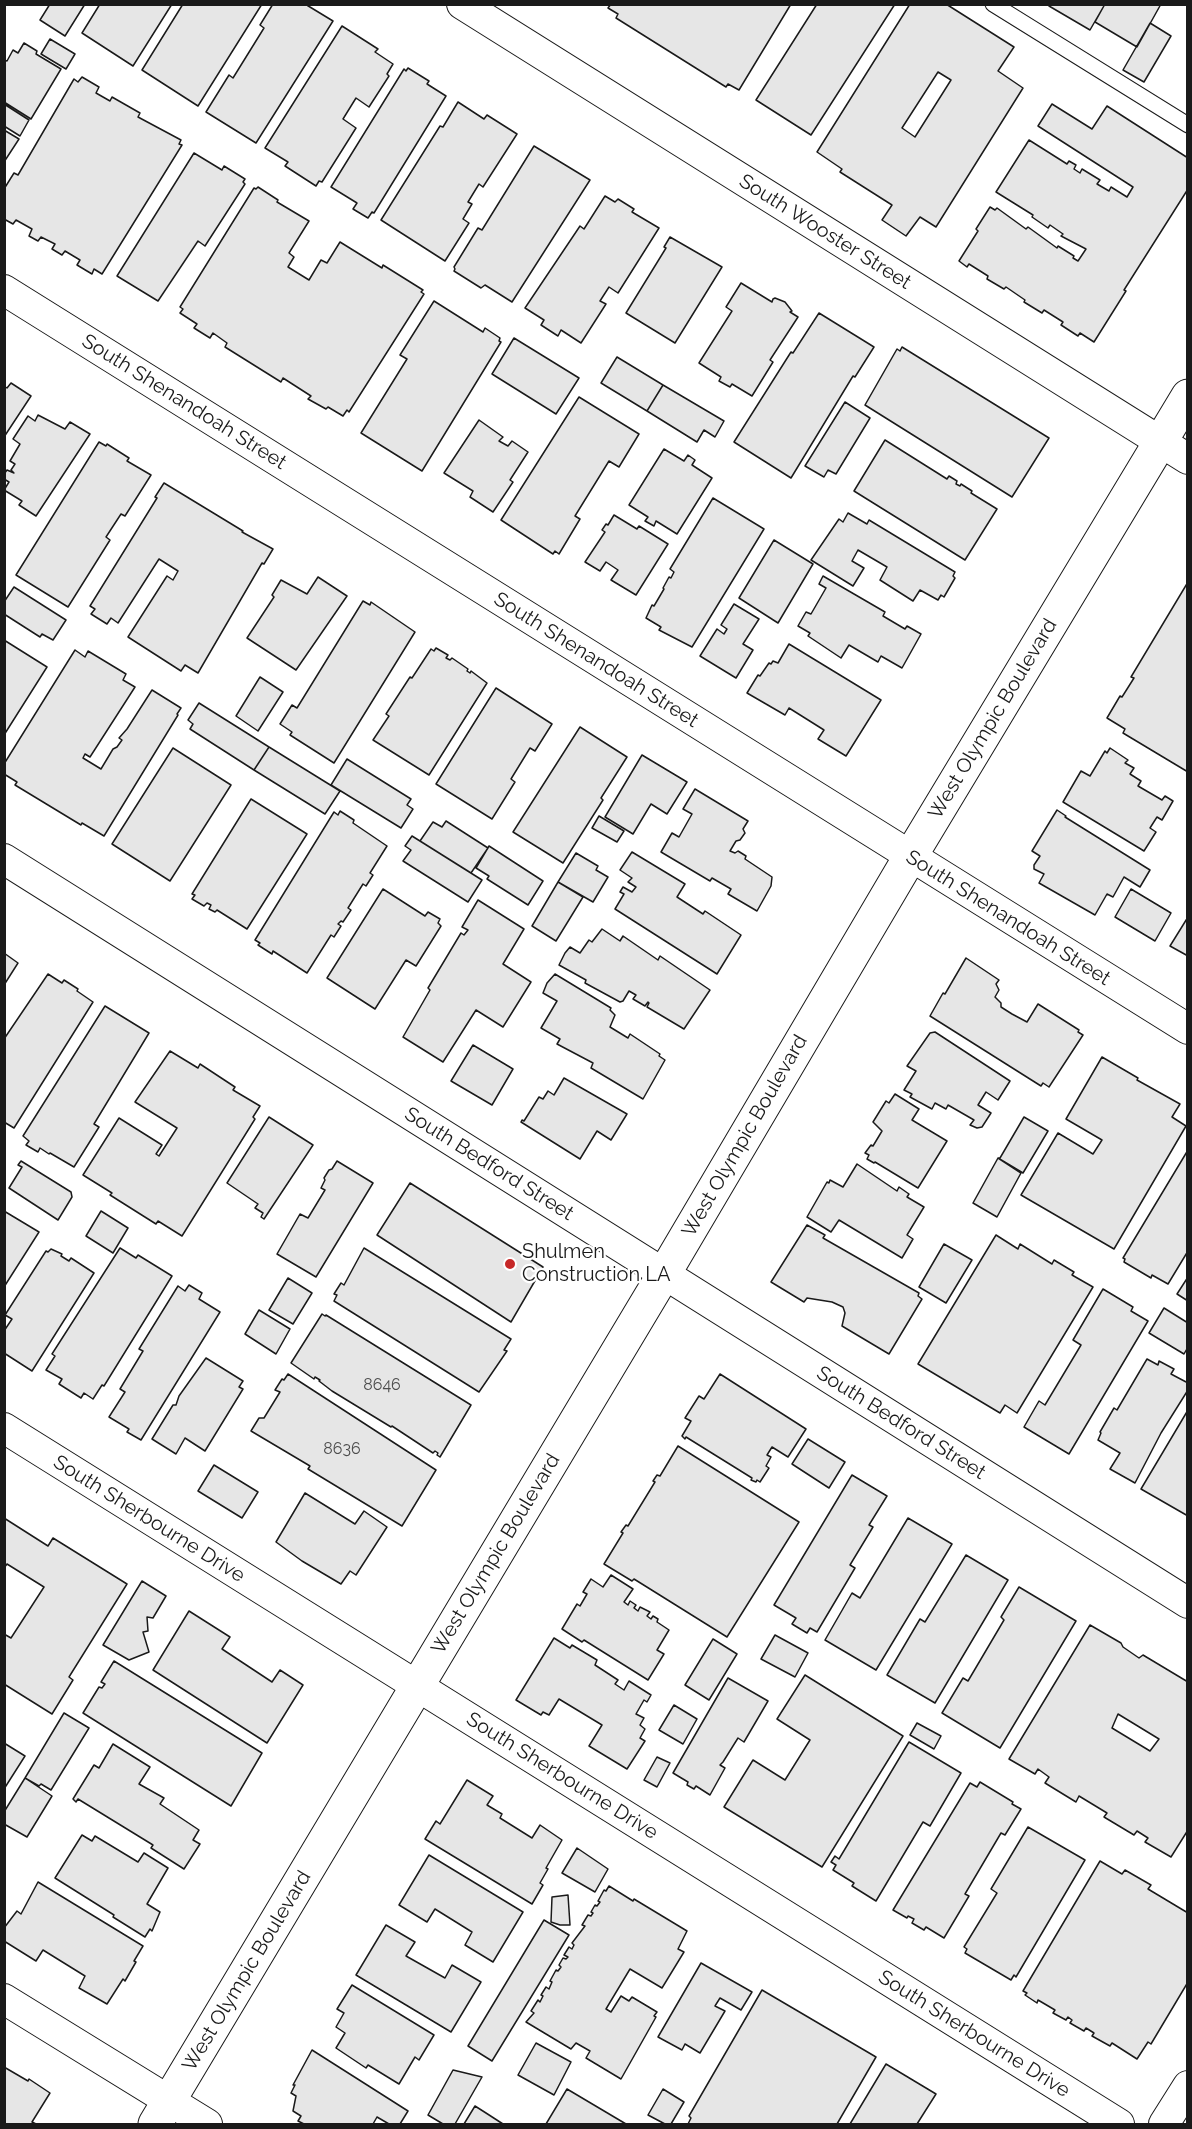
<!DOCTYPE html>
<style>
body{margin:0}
#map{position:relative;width:1192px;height:2129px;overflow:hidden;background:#fff;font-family:Raleway,sans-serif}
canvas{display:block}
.frame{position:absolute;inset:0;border:6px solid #1a1a1a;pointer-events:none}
</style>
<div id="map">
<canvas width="1192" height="2129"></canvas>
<div class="frame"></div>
</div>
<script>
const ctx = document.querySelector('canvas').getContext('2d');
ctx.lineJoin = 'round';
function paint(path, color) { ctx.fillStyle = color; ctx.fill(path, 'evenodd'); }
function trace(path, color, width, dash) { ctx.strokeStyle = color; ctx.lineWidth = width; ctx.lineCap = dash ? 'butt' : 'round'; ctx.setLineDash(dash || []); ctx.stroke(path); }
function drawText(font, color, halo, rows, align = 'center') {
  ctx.font = font + ' Raleway,sans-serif'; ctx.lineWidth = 4.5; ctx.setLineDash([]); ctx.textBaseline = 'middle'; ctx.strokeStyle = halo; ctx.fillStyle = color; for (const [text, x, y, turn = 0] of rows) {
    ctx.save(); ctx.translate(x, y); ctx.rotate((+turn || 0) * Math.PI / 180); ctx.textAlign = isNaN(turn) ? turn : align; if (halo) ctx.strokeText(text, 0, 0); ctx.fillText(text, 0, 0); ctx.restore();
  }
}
const building = new Path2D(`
 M50 4H85L65 36 40 20Z
 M100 4H172L133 66 82 33Z
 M183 4H262L198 106 142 70Z
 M273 4H305L333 21 256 143 206 112 229 75 233 78 264 28 260 25Z
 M611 4H791L739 90 728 84 726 87 616 18 618 14 608 8Z
 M817 4H895L811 135 756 100Z
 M910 4H946L1014 47 998 71 1023 88 936 227 920 217 906 236 882 220 892 205 840 172 842 169 817 152ZM938 72 951 80 915 137 902 128Z
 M1050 4H1105L1090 30 1049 6Z
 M1105 4H1161L1137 47 1095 22Z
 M1150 23 1171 36 1144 82 1123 70Z
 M342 26 378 49 375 52 393 64 387 74 389 76 369 107 356 98 343 119 356 128 322 182 319 181 316 186 285 166 288 162 265 148Z
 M50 39 75 54 66 69 41 54Z
 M24 43 37 51 36 54 61 69 31 119 4 102V60L7 61 13 50 18 53Z
 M408 68 429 81 427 84 446 96 374 213 372 212 368 218 353 209 357 203 331 187 404 69 406 71Z
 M82 77 99 87 96 93 110 101 112 97 140 113 138 117 181 140 179 144 182 145 102 274 94 269 92 274 77 265 80 260 65 251 62 255 52 249 55 244 41 237 38 241 29 236 32 229 16 220 13 224 4 219V189L14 173 18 175 74 79 78 82Z
 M458 102 484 119 487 115 517 134 483 187 479 184 468 202 472 204 463 219 469 223 445 261 381 220 440 126 443 127Z
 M4 104 29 120 20 136 4 126Z
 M1052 104 1092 129 1107 106 1188 158V189L1124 290 1126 291 1094 342 1080 333 1078 336 1061 325 1063 322 1044 310 1042 313 1024 302 1025 300 1006 287 1004 289 987 279 988 276 969 264 967 267 959 261 978 231 976 229 990 207 995 210 997 208 1026 229 1028 227 1057 248 1058 246 1074 256 1073 258 1078 261 1086 249 1061 236 1063 234 1050 225 1048 228 1032 217 1033 215 996 192 1029 140 1067 164 1069 161 1076 165 1074 169 1080 173 1082 169 1100 180 1097 184 1109 191 1111 187 1127 197 1133 187 1038 126Z
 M4 130 19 139 4 162Z
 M534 146 590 180 512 302 485 285 481 288 454 271 455 269 454 267 478 228 482 230Z
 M194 153 222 170 224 166 245 179 243 182 245 184 205 246 198 241 158 301 117 276Z
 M258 187 278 200 277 202 309 221 289 253 294 257 288 267 309 280 321 260 327 263 340 242 382 268 383 265 423 290 421 292 424 294 349 412 347 410 343 416 328 407 326 409 308 399 311 396 283 378 281 382 225 347 227 343 213 333 210 338 194 328 197 324 180 313 183 309 180 307 254 188 256 189Z
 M605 196 615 202 618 199 634 209 632 212 659 228 618 293 609 287 600 301 606 304 581 343 561 330 558 336 541 325 544 320 525 308 580 226 584 229Z
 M670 237 722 267 675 343 626 313 666 248 664 247Z
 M741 283 772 302 773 299 775 298 785 302 792 311 790 312 798 317 770 360 773 362 752 396 732 384 730 387 719 381 721 377 699 363 732 311 726 307Z
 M434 301 483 332 485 328 500 338 499 341 501 342 422 471 361 433 407 359 400 355Z
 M819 313 874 347 855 377 853 376 791 478 734 442 791 352 793 353Z
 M514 338 579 378 556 414 492 374Z
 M902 347 1049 438 1012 497 865 405 897 349 900 351Z
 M617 357 663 385 647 411 601 383Z
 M11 383 31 396 4 437V386L7 388Z
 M663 385 724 421 715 437 704 430 697 442 647 411Z
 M579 397 639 434 619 467 609 461 575 516 580 519 559 554 555 551 553 554 501 520Z
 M845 402 870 418 836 474 828 470 824 477 805 466Z
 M38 415 65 429 70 422 90 434 36 516 19 505 22 501 4 490 9 482 4 479V474L7 470 14 473 11 470 15 464 10 461 20 444 13 439 28 416 35 421Z
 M479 420 503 437 499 441 508 446 512 441 528 452 510 480 513 482 493 512 470 497 473 491 444 473Z
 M885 440 947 479 949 476 957 481 956 484 960 486 961 484 972 491 971 493 997 509 965 560 854 491Z
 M99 442 106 446 107 444 129 458 127 461 151 475 125 516 121 514 106 537 110 540 68 607 16 575Z
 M664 449 684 461 688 455 695 460 692 465 712 478 677 534 656 521 654 526 645 521 648 517 629 505Z
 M164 483 243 531 242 532 273 549 264 564 262 563 198 673 185 665 181 671 128 637 167 576 173 580 178 571 159 559 118 623 111 618 107 624 91 614 95 609 90 606 157 498 155 497Z
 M713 498 764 529 692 647 659 630 661 627 646 618 652 605 654 606 664 589 663 588 669 577 671 578 674 572 670 569Z
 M848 513 867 524 869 520 955 572 953 576 955 578 944 597 941 595 938 600 920 590 913 601 880 580 887 567 858 550 852 561 864 568 853 586 811 560 839 519 843 522Z
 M614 515 637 529 639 526 668 544 636 595 611 580 618 570 606 562 600 571 585 562 605 532 602 530 606 524 608 525Z
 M774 540 813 564 778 623 739 598Z
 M823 576 885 612 883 616 905 629 907 626 921 634 902 668 881 656 878 662 849 645 841 658 808 636 810 633 798 626 806 612 811 614 826 588 819 584Z
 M318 577 347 596 296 670 247 638 274 597 272 595 281 580 307 594Z
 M1188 582V772L1123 733 1125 729 1107 718 1120 696 1122 697 1134 678 1131 677Z
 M14 587 66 620 53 640 42 634 40 637 4 614V602Z
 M363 601 370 605 371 602 415 632 334 763 290 735 292 732 280 724 292 705 297 708Z
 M734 604 759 619 743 644 753 650 736 678 700 656 717 629 724 634 727 629 721 625Z
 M4 640 47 667 4 735Z
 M789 644 881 700 846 756 818 739 824 730 789 708 785 715 747 693 758 675 760 676 769 663 771 664 773 661 778 663Z
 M436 648 448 655 446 658 450 660 452 658 468 669 467 671 470 673 471 671 487 683 429 775 373 740 389 716 386 714 410 677 412 678 431 649 434 651Z
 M75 650 85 657 88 651 126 674 123 680 135 687 90 757 85 754 83 758 101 769 113 749 117 747 122 740 119 738 127 729 152 690 181 708 177 714 178 715 104 836 82 823 81 825 15 785 17 782 4 774V764Z
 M260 677 283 692 258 731 236 716Z
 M496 688 552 724 535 751 530 748 511 779 515 782 492 819 436 784Z
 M199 703 269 747 254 770 190 729 193 724 188 720Z
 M580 727 627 757 601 798 603 800 563 863 513 832Z
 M269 747 340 791 325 814 254 770Z
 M173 748 231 785 170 881 112 844Z
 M1110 748 1128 760 1125 763 1134 768 1130 774 1141 781 1138 786 1162 800 1165 796 1173 801 1162 820 1157 817 1150 828 1156 832 1144 851 1063 802 1081 771 1090 776 1105 751 1107 753Z
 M642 755 687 782 667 814 651 804 633 834 605 817Z
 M347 759 411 799 407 805 413 809 401 828 331 785Z
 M695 789 748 821 743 829 745 833 740 840 736 841 730 851 735 853 738 851 746 856 745 859 772 877 771 886 757 911 728 894 731 889 712 878 710 881 661 852 672 833 679 837 692 814 683 809Z
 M251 799 307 834 247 929 217 910 215 912 209 909 211 905 207 903 204 906 192 899 195 895 192 894Z
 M1057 810 1066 816 1065 817 1150 870 1140 887 1124 877 1113 897 1107 894 1095 915 1039 883 1044 874 1034 869V865L1040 856 1032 851Z
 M340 811 354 820 353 823 387 846 370 873 373 875 366 886 363 884 348 908 351 910 343 922 341 921 338 924 341 926 334 937 331 935 307 973 273 951 272 954 258 945 260 943 255 940 334 812 338 815Z
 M599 816 624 831 617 842 592 828Z
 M446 821 488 848 471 873 420 841 433 822 442 827Z
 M412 836 482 880 468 902 403 861 411 850 405 846Z
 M489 846 543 881 528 905 487 879 489 876 476 868Z
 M632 852 685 884 677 897 703 914 705 911 741 935 717 974 615 909 624 894 620 892 623 887 632 892 636 887 628 882 632 878 620 870Z
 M576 853 598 866 596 870 608 877 593 902 558 882Z
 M558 882 583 897 556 941 532 926Z
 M383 889 425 916 428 912 440 919 438 923 441 926 416 966 406 960 375 1009 327 978Z
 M1131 889 1171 913 1155 941 1115 917Z
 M478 900 524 929 503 964 531 982 503 1027 476 1010 443 1062 403 1037 430 990 428 988 461 933 464 935 468 930 462 927Z
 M1188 917V956L1170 946Z
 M602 929 620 941 623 936 658 960 660 956 710 990 684 1029 647 1007 649 1003 648 1002 645 1006 633 999 636 995 629 991 623 1001 620 1002 585 983 586 980 559 965 565 953 570 947 580 953 589 940 592 942Z
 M4 953 18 963 4 985Z
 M966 958 999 980 996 984 999 990 995 997 1001 1003V1007L1012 1014 1027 1022 1038 1004 1079 1030 1078 1032 1083 1035 1049 1087 1043 1083 1041 1086 930 1016 943 993 945 994Z
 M48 974 62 983 64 980 78 989 77 991 93 1002 14 1128 4 1122V1039Z
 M555 974 611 1008 610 1010 615 1015 610 1027 628 1038 630 1034 660 1054 659 1056 665 1060 643 1099 591 1068 593 1063 557 1044 560 1039 541 1028 557 1001 543 993 547 983Z
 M105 1006 149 1033 94 1124 99 1127 74 1167 50 1153 49 1154 40 1148 38 1152 26 1145 29 1141 23 1136Z
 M935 1032 1010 1081 998 1100 986 1092 978 1105 991 1113 982 1127 977 1128 970 1125 974 1120 948 1105 946 1109 935 1103 932 1109 910 1097 912 1094 904 1090 916 1071 907 1066 930 1033Z
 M473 1045 513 1069 492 1105 451 1081Z
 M170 1051 198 1068 200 1064 235 1087 233 1090 260 1106 253 1117 255 1119 182 1236 158 1221 156 1224 110 1195 112 1193 83 1175 119 1118 162 1145 156 1154 159 1156 177 1128 135 1102Z
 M1102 1057 1138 1078 1137 1080 1180 1104 1172 1117 1186 1126 1114 1249 1021 1195 1058 1133 1093 1154 1102 1140 1066 1119Z
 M564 1078 627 1114 611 1140 597 1131 580 1159 521 1122 522 1120 524 1121 539 1097 543 1099 548 1091 554 1095Z
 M895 1094 919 1109 912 1120 947 1141 918 1188 875 1162 874 1163 867 1159 869 1155 865 1153 871 1145 873 1146 882 1131 873 1122 886 1101 889 1103Z
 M269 1117 313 1145 264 1219 261 1217 263 1213 255 1208 258 1204 227 1183Z
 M1024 1117 1048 1131 1023 1173 998 1158H1000Z
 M1188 1150V1251L1168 1284 1152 1275 1151 1278 1124 1262 1125 1259 1123 1258Z
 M998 1158 1021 1173 997 1217 973 1203Z
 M21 1161 71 1192 72 1197 58 1220 9 1188 22 1167 18 1165Z
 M337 1161 373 1183 316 1277 277 1254 300 1214 308 1218 325 1190 321 1188 325 1180 324 1178 329 1170 332 1169Z
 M857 1164 897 1191 899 1187 909 1194 907 1197 924 1207 907 1235 913 1239 902 1258 839 1220 831 1232 807 1217 827 1182 829 1183 830 1180 843 1187Z
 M410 1183 543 1267 511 1322 377 1235Z
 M4 1211 39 1232 4 1287Z
 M101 1211 128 1228 113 1253 86 1236Z
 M807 1225 825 1235 823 1238 919 1293 918 1296 922 1299 889 1354 842 1326 845 1313 843 1307 832 1302 807 1298 804 1302 771 1282Z
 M996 1235 1018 1249 1020 1244 1052 1264 1054 1260 1074 1272 1072 1275 1093 1287 1017 1413 1005 1405 1000 1413 918 1364Z
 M944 1244 972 1260 946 1303 919 1287Z
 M120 1248 136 1258 138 1255 172 1276 104 1386 102 1385 93 1399 84 1393 81 1398 59 1384 62 1379 46 1370 55 1356 52 1354Z
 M364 1248 511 1339 504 1350 507 1351 479 1392 334 1301 337 1295 334 1294 341 1283 344 1285Z
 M51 1249 62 1254 61 1256 69 1261 71 1258 94 1273 32 1371 4 1353V1331L12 1319 5 1315 46 1251 48 1252Z
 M1188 1277V1301L1177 1294Z
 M288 1278 312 1293 293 1324 269 1310Z
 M189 1285 202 1293 199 1299 220 1312 141 1440 127 1432 129 1429 109 1417 125 1392 120 1389 143 1351 139 1349 178 1286 185 1291Z
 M1103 1289 1133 1307 1131 1311 1148 1321 1069 1454 1024 1427 1039 1401 1045 1405 1081 1345 1073 1340Z
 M1164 1308 1188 1323V1347L1184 1354 1149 1333Z
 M259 1310 290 1329 276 1354 245 1334Z
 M322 1314 325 1316 326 1315 471 1405 440 1457 437 1455 438 1453 435 1451 433 1453 392 1426 391 1427 332 1391 319 1381 320 1380 315 1377 314 1379 291 1363Z
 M206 1358 243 1381 239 1387 243 1389 205 1451 185 1438 176 1454 152 1439 173 1405H176L179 1396Z
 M1147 1359 1158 1365 1159 1361 1174 1369 1171 1374 1188 1383V1390L1161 1433 1135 1483 1110 1469 1120 1453 1098 1440 1101 1433 1100 1432 1114 1408 1117 1410Z
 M288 1374 436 1470 402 1526 308 1469 310 1466 251 1431 259 1418H264L280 1392 275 1390 282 1379 284 1380Z
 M720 1374 806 1429 788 1457 772 1447 767 1455 771 1457 766 1466 769 1468 760 1482 757 1480 756 1482 751 1480 752 1478 686 1437 685 1439 682 1436 691 1421 685 1418 699 1396 704 1399Z
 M1188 1410V1516L1141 1489Z
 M808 1439 845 1462 829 1488 792 1464Z
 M678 1446 799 1522 727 1637 634 1579 632 1581 604 1564 623 1533 621 1532 626 1525 628 1526 655 1482 653 1481 657 1475 660 1476Z
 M214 1465 258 1492 242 1518 198 1491Z
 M852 1475 887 1496 869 1525 873 1527 850 1565 855 1568 817 1632 810 1628 807 1633 792 1624 796 1618 774 1605Z
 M305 1493 355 1524 364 1511 387 1527 356 1575 350 1571 341 1584 302 1561 276 1542Z
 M4 1518 48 1546 53 1538 127 1584 69 1677 73 1680 52 1714 4 1684V1634L11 1638 44 1587 7 1564 4 1568Z
 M908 1518 952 1544 876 1670 825 1640 852 1593 860 1598Z
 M966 1555 1008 1580 935 1703 887 1675 920 1619 925 1622Z
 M611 1575 633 1589 624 1602 628 1605 630 1601 636 1605 634 1608 638 1611 640 1607 650 1612 647 1616 651 1619 653 1616 658 1619 657 1622 669 1630 657 1650 664 1654 648 1680 584 1640 582 1642 562 1629 577 1604 580 1606 587 1594 583 1592 591 1579 603 1587Z
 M142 1581 166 1596 153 1618 147 1617 148 1631 143 1632 149 1652 129 1660 103 1645Z
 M1019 1587 1076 1621 1000 1748 942 1713 963 1678 968 1681 1004 1620 1001 1617Z
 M189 1611 230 1637 222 1649 272 1682 280 1670 303 1685 267 1743 153 1670Z
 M1090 1625 1121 1643 1123 1647 1139 1658 1143 1655 1188 1682V1830L1171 1857 1145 1842 1148 1838 1137 1831 1134 1835 1104 1817 1107 1813 1079 1796 1076 1802 1045 1783 1049 1777 1038 1769 1035 1774 1009 1759ZM1118 1714 1159 1739 1150 1751 1112 1728Z
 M775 1635 808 1653 795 1677 761 1659Z
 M554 1638 570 1648 572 1645 597 1660 595 1665 618 1680 615 1684 624 1690 629 1681 651 1695 647 1702 644 1700 636 1714 644 1718 640 1725 645 1729 640 1738 645 1741 627 1769 589 1746 602 1725 559 1699 549 1715 543 1712 541 1715 516 1700Z
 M713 1639 737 1654 709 1700 685 1685Z
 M114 1661 262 1753 231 1806 83 1713 99 1687 102 1688 105 1684 101 1682Z
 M805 1675 903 1736 822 1867 724 1807 753 1760 785 1780 810 1740 777 1719Z
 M728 1678 768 1701 744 1742 738 1738 723 1762 720 1765 725 1768 710 1795 696 1786 694 1789 687 1785 688 1782 673 1773Z
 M674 1705 697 1719 683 1744 659 1730Z
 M64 1713 89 1728 51 1790 41 1784 39 1786 25 1778Z
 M917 1723 941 1736 934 1749 910 1735Z
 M909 1742 961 1773 930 1826 923 1822 876 1901 852 1886 854 1883 833 1870 836 1865 831 1862 835 1856 839 1859Z
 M4 1743 25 1756 4 1789Z
 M113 1744 150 1767 139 1784 164 1798 160 1804 199 1830 193 1840 200 1844 184 1869 151 1848 153 1845 78 1799 76 1802 73 1799 94 1765 99 1768Z
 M657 1757 670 1763 657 1787 644 1780Z
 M25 1778 52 1796 27 1837 4 1824V1812Z
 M467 1780 493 1796 487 1805 502 1814 500 1818 532 1838 540 1825 562 1840 546 1868 548 1869 540 1883 543 1885 532 1904 425 1839 436 1821 440 1824Z
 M980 1782 1013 1802 1012 1804 1021 1809 1005 1835 1001 1833 965 1894 969 1896 944 1938 926 1927 924 1930 912 1923 914 1919 908 1916 907 1918 893 1910 970 1783 977 1787Z
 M1028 1827 1085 1860 1016 1977 1014 1975 1011 1980 965 1953 967 1949 964 1947 997 1893 991 1889Z
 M82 1835 92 1841 95 1836 138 1862 144 1853 168 1868 147 1904 160 1912 152 1931 150 1929 145 1937 113 1917 114 1915 55 1878Z
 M577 1848 608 1869 595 1892 562 1873Z
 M429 1855 523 1912 493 1962 465 1945 472 1932 435 1909 427 1922 399 1905Z
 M1100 1861 1122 1874 1125 1870 1151 1885 1148 1889 1188 1913V1982L1151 2044 1148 2042 1137 2059 1112 2043 1110 2046 1092 2036 1094 2033 1086 2028 1084 2031 1070 2023 1072 2020 1068 2017 1066 2020 1053 2013 1055 2010 1038 2000 1037 2003 1025 1995 1027 1993 1023 1991Z
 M38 1882 143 1946 134 1961 136 1962 125 1981 123 1979 107 2004 79 1988 85 1976 43 1950 36 1961 4 1941V1928L17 1911 21 1914Z
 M609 1886 633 1901 634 1899 687 1931 678 1949 684 1952 662 1988 630 1969 606 2009 611 2012 621 1996 629 2001 632 1997 657 2012 654 2016 656 2017 621 2079 586 2058 590 2051 576 2043 571 2049 526 2022 534 2013 531 2011 538 2000 540 2002 543 1996 541 1995 546 1987 549 1989 552 1982 550 1981 556 1970 558 1971 561 1967 559 1965 563 1958 566 1959 568 1957 564 1955 569 1947 572 1949 574 1945 572 1943 585 1926 582 1925 588 1915 591 1916 593 1913 591 1912 595 1905 597 1906 600 1902 598 1901 604 1890 606 1891Z
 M568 1895 570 1925H560L551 1922 552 1897Z
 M544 1920 569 1935 492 2061 468 2046Z
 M386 1925 415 1942 406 1956 445 1978 452 1965 481 1982 451 2032 356 1975Z
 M701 1963 752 1992 741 2010 720 1998 715 2006 725 2011 700 2053 685 2044 682 2050 658 2037Z
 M352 1985 434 2035 419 2060 415 2057 399 2084 368 2065 366 2068 336 2048 345 2033 336 2027 344 2013 337 2009Z
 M762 1990 876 2057 837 2124H688L691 2118 689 2116Z
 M536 2043 571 2062 554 2095 518 2075Z
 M312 2050 408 2111 400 2124H389L377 2117 373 2124H304L298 2121 301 2116 293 2111 296 2096 291 2093 295 2085H293Z
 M886 2064 936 2094 917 2124H850Z
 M4 2067 28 2081 29 2079 50 2093 32 2122 36 2124H4Z
 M453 2070 482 2077 455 2124H443L428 2115Z
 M567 2089 626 2124H546Z
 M663 2089 684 2102 671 2124H665L648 2115Z
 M475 2106 486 2113 503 2124H464Z`);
const service = new Path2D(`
 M993 4 1188 125`);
const minor = new Path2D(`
 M462 4 1188 459
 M4 290 1188 1029
 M4 859 1188 1603
 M4 1428 1119 2124
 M4 1999 207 2124
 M1164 2124 1188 2086`);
const primary = new Path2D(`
 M155 2124 664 1274 910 857 1188 396`);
const markers = [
 [510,1264,6,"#c62828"]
];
const numberNames = [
 ["8646",382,1385],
 ["8636",342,1449]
];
const streetNames = [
 ["South Wooster Street",825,232,32],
 ["South Shenandoah Street",184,402,32],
 ["South Shenandoah Street",596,660,32],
 ["West Olympic Boulevard",993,719,-59],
 ["South Shenandoah Street",1008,918,32],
 ["West Olympic Boulevard",745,1136,-60],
 ["South Bedford Street",489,1164,32],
 ["South Bedford Street",901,1423,32],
 ["South Sherbourne Drive",149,1519,32],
 ["West Olympic Boulevard",496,1554,-59],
 ["South Sherbourne Drive",562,1776,32],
 ["West Olympic Boulevard",247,1971,-59],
 ["South Sherbourne Drive",974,2034,32]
];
const poiNames = [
 ["Shulmen",522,1252],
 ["Construction LA",522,1275]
];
paint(building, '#e6e6e6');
trace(building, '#1a1a1a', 1.5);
trace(service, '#1a1a1a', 17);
trace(minor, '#1a1a1a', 32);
trace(primary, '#1a1a1a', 35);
trace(service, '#fff', 15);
trace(minor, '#fff', 30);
trace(primary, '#fff', 33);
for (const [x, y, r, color] of markers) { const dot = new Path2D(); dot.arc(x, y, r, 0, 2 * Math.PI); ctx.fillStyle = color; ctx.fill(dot); trace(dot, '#fff', 2); }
drawText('16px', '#4d4d4d', null, numberNames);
drawText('20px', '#1a1a1a', '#fff', streetNames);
drawText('20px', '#1a1a1a', '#fff', poiNames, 'left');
</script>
